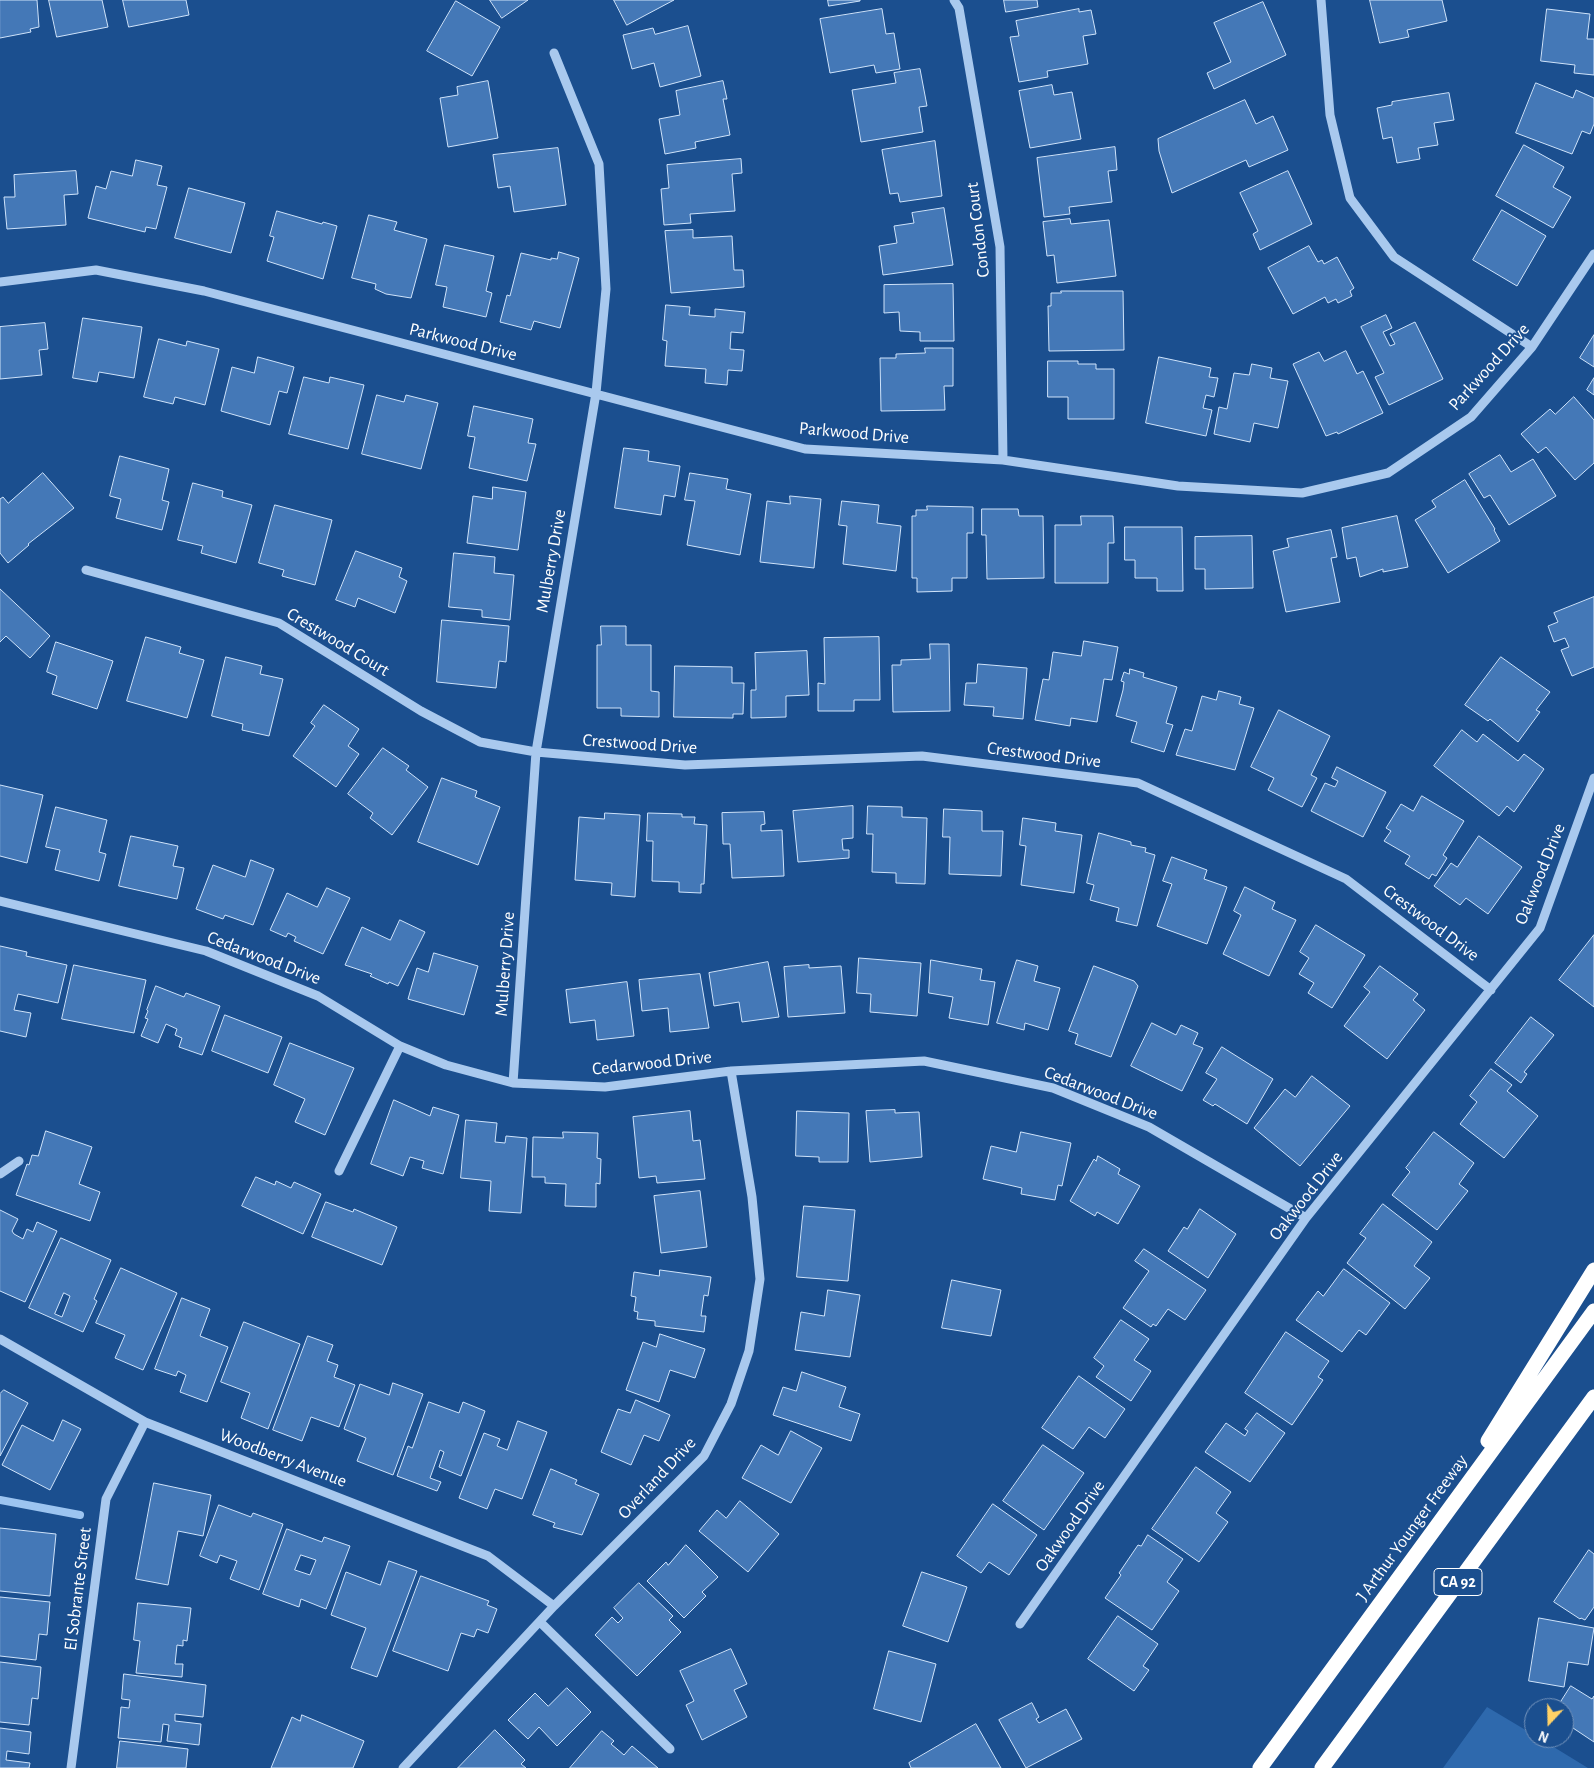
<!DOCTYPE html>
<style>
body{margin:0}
#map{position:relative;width:1594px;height:1768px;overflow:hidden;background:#1b4f8f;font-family:"Alegreya Sans",sans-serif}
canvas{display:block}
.north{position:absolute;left:1524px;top:1698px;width:50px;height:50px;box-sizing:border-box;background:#1b4f8f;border:1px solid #7695bc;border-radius:50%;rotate:201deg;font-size:14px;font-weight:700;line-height:20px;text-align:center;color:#fff}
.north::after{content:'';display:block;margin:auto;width:18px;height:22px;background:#ffd166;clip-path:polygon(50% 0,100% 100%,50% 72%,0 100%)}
</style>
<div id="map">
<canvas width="1594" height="1768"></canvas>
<div class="north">N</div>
</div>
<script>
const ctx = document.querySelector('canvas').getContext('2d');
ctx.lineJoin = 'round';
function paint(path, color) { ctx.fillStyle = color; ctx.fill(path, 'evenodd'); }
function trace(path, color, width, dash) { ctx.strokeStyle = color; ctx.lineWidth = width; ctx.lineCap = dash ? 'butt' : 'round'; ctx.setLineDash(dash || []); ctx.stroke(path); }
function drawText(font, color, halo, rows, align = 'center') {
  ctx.font = font + ' "Alegreya Sans",sans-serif'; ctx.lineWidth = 4; ctx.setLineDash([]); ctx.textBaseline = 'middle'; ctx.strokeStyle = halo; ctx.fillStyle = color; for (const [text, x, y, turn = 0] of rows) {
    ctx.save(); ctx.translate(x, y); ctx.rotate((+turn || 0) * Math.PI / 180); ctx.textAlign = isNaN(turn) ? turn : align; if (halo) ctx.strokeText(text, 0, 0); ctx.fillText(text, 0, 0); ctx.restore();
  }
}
const green = new Path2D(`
 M1487 1707 1534 1735V1738H1539L1588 1768H1443Z`);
const stream = new Path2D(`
 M0 1500 80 1515`);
const building = new Path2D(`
 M0 0H37L39 27 30 29 31 32 0 38Z
 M49 0H102L108 27 57 37Z
 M123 0H186L189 15 129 27Z
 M490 0H528L502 18Z
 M614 0H674L627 25Z
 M828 0H860V1L829 6Z
 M1004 0H1037L1038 7 1006 12Z
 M1370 0H1442L1447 21 1407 30 1409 37 1380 43Z
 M456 1 500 27 472 76 427 51Z
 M1263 2 1286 55 1214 89 1207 73 1231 62 1214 23Z
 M882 9 886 34 894 33 900 69 876 73 874 65 830 73 820 19Z
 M1079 9V12L1091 10 1096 34 1083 36 1088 64 1047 71 1048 77 1019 82 1010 37 1019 36 1016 21Z
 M1547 9 1590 14 1587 39H1594V75L1574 73 1575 65 1541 61Z
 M688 26 701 76 660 87 654 63 632 69 623 35 653 28 655 34Z
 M920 69 927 106 919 107 923 132 861 142 852 90 896 83 894 73Z
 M488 81 498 138 448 147 440 98 458 95 457 87Z
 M723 81 727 99H723L730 135 695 142 696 148 665 154 659 119 680 115 676 91Z
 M1536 83 1573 98 1576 90 1594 98V124L1590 134 1582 131 1572 154 1516 133Z
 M1052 85 1054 95 1072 92 1081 139 1030 148 1019 91Z
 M1449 93 1454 120 1434 123 1438 145 1418 148 1420 159 1397 163 1392 137 1383 139 1377 108 1392 105V102Z
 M1245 100 1256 124 1273 116 1288 150 1249 167 1246 160 1172 193 1159 151 1158 139Z
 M935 141 942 196 900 202 898 193 890 194 882 150Z
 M1524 145 1564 167 1553 187 1571 197 1553 228 1496 196Z
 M1115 147 1117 170 1108 171 1112 202 1069 207 1070 214 1044 217 1037 158Z
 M558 148 566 205 514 212 510 186 498 188 493 155Z
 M741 159 742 173 732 174 735 211 690 214 691 223 664 225 661 189 669 188 667 165Z
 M136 160 162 166 157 185 167 187 156 229 146 227 145 232 88 218 96 186 106 189 111 171 132 176Z
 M76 171 78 194 64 195 66 225 7 229 4 197H15L14 175Z
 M1288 171 1312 224 1260 250 1253 234 1258 231 1240 193Z
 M189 188 245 203 231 253 175 238Z
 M944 208 953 265 883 275 879 246 897 243 894 226 914 223 912 213Z
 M1502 210 1546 236 1517 286 1473 260Z
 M277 211 322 224 323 222 337 226 323 279 267 261 274 237 270 236Z
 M369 215 397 222 394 230 427 239 411 298 386 294 375 289 376 284 352 278Z
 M1070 219 1071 224 1109 220 1116 276 1057 283 1054 255 1047 256 1043 222Z
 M693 230V238L732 236 734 270H743L744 287 671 293 665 231Z
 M445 245 494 256 486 291 492 293 486 317 443 307 447 287 436 285Z
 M1309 246 1318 262 1322 260 1324 264 1337 257 1354 288 1350 291 1352 296 1338 303 1336 299 1328 303 1325 297 1293 314 1268 268Z
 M559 252 579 258 560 328 534 321 531 330 500 322 507 295 510 296 521 253 551 260V258L557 259Z
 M953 284 954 341H920V332L900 331 899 312 884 313V285Z
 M1061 291H1123L1124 350 1049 351 1048 306H1051V293H1061Z
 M666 305 690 307 689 315 715 317V309L745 312 743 333 731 332 730 349 744 350 742 371 728 370 727 385 705 383 706 369 665 366 667 341 663 340Z
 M1386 315 1392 328 1383 332 1390 346 1395 344 1390 334 1415 322 1443 379 1389 405 1375 377 1384 373 1361 327Z
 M83 318 142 327 134 378 99 372 97 382 73 378Z
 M45 323 48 349 39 350 42 375 0 379V327Z
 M1594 335V367L1580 358Z
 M159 339 186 346 187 341 219 349 205 405 175 397 173 404 144 397Z
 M925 348H953V386H944L945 410 881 411 880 358H896V354L925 353Z
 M1346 351 1357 374 1363 371 1383 413 1338 434 1337 432 1326 436 1293 364 1319 352 1324 361Z
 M258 357 294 367 287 393 279 391 270 425 221 411 232 367 254 373Z
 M1159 357 1211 368 1209 377 1218 378 1214 397 1206 395 1203 408 1212 410 1206 436 1146 423Z
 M1048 361H1078V364H1096V369H1114V419H1068V397H1048Z
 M1252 364 1272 368 1270 378 1288 381 1278 428 1254 423 1250 442 1214 434 1219 407 1227 409 1234 373 1249 375Z
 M304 377 329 383 330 377 364 385 348 449 289 434Z
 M1594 378V395L1587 390Z
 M377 395 404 402 406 395 438 403 421 469 362 454Z
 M1574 397 1594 420V463L1575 480 1546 447 1538 453 1521 434 1550 409 1555 414Z
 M474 406 533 419 528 443 536 444 527 481 469 468 475 437 468 436Z
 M624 448 649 451 648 461 680 466 675 497 664 495 661 515 615 508Z
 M1500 455 1511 472 1533 459 1556 496 1509 525 1490 495 1484 498 1469 474Z
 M120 456 169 469 162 500 169 502 162 530 116 518 121 499 110 496Z
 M43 473 74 508 28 544 29 545 8 563 0 553V499L3 497 8 503Z
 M690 473 728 479 726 489 751 494 740 555 687 545 695 501 685 500Z
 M1465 480 1495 529 1494 530 1500 541 1448 573 1415 520 1436 507 1432 501Z
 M193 483 223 491 222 497 252 505 236 563 201 553 203 546 178 540Z
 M493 487 526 492 518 550 467 543 473 496 492 499Z
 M790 496 821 499 814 568 760 562 767 501 790 504Z
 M842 501 879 505 877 523 901 526 896 571 843 564 847 526 839 525Z
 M275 505 332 520 315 585 282 576 284 570 259 563Z
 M927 506 973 507V533H967V578H952V591L917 592V578H912V516H916V510H927Z
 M982 509H1018L1019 516H1043L1044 578 987 579 986 535H982Z
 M1081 516H1113L1114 543H1108V583H1055V525H1081Z
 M1397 516 1408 567 1383 572V569L1360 577 1356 557 1347 559 1342 528Z
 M1125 527H1182L1183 591H1157V578H1135V560H1125Z
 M1331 530 1337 557 1331 558 1340 602 1286 612 1273 551 1289 547 1287 539Z
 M1252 536 1253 588 1205 589V569H1195V537Z
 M356 551 402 568 399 577 407 581 395 613 358 598 355 607 336 600Z
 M454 553 495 557 494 573 514 575 510 620 482 617V610L449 607Z
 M0 589 50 636 30 658 6 636 0 642Z
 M1594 597V667L1572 676 1561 650 1569 647 1565 638 1554 642 1548 626 1558 622 1554 613Z
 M442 620 509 626 506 662 499 661 496 688 437 682Z
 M601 626H626V645H651V691L659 692V717L621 716V708H597V645H601Z
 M146 637 181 647 179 653 204 660 187 718 127 701Z
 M879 637 880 700H854V711H818V683L825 684 824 638Z
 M1084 641 1118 647 1112 680 1104 679 1097 722 1071 718 1070 726 1035 720 1043 679 1049 680 1053 652 1081 656Z
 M56 642 113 661 97 709 52 694 57 676 47 672Z
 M930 644H949L950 711 893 712 892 665H901V660L930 659Z
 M807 651 809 695 786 696V717L751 718V690H756L755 653Z
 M226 657 262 666 260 674 283 679 269 736 242 730 243 724 212 716Z
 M1501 657 1550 692 1536 710 1540 712 1518 742 1490 719 1488 721 1465 705Z
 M978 664 1027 668 1023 719 993 716 994 707 964 705 966 683H976Z
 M675 666 732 667V683H744L743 714H733V718L674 717Z
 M1130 669 1144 673 1143 677 1177 687 1166 723 1173 725 1164 752 1131 742 1137 722 1116 716 1123 690 1124 682 1121 681 1124 672 1129 674Z
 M1219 691 1241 697 1239 704 1254 708 1235 770 1176 755 1185 729 1192 731 1202 696 1216 700Z
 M324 705 359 729 348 746 359 754 336 787 293 756 315 726 311 723Z
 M1279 710 1330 736 1311 775 1317 778 1302 807 1268 790 1274 778 1251 767Z
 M1462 730 1477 742 1483 734 1518 761 1524 754 1544 769 1514 812 1507 806 1499 816 1434 766Z
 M383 748 409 766 406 770 428 787 392 835 370 818 373 813 348 794Z
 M1337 767 1386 792 1363 837 1311 811 1325 783 1335 787 1338 781 1332 778Z
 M442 778 477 791 475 797 500 807 478 865 418 842Z
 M0 785 43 795 27 863 0 856Z
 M1422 796 1464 821 1443 855 1447 858 1436 876 1432 874 1429 879 1405 864 1410 856 1384 841 1391 831 1386 828 1401 804 1413 811Z
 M853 806V838L842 839 843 850H849V858L798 862 793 811Z
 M868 806 902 807V817L927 818 925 884 896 883V873L872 872 873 834H867Z
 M56 807 107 820 99 852 106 854 99 881 55 870 60 850 46 847Z
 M944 809 982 811V831H1003L1001 876 949 874 950 837H943Z
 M764 812 765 824 761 825V831L782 830 784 876 732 878 730 844H723L722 813Z
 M605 813 640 815 635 897 611 895 612 883 575 880 579 817 604 819Z
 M648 813 682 814V817H695L694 824 707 825 704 884H701V893L679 892V882L652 881 653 841H647Z
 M1023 818 1056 823 1055 831 1082 835 1074 893 1021 885 1026 846 1020 845Z
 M1099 833 1131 842V845L1146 848 1145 852 1155 855 1137 926 1116 921 1119 908 1090 900 1094 885 1087 883Z
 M131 836 178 846 173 866 184 868 177 899 119 886Z
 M1479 836 1522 867 1488 914 1466 898 1460 905 1434 886 1451 863 1457 867Z
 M1172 857 1207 870 1204 879 1227 887 1207 944 1157 926 1172 884 1163 881Z
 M251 860 274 869 253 925 225 915 223 919 196 909 213 865 245 877Z
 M1245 887 1275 902 1272 909 1296 920 1269 976 1223 954 1241 915 1234 911Z
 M327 888 350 898 323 954 294 941 296 937 288 933 286 937 270 930 287 893 317 907Z
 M400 920 425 932 398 986 389 982 388 984 370 976 372 974 345 965 362 927 390 940Z
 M1316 925 1365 955 1332 1008 1308 993 1314 983 1299 974 1309 958 1300 952Z
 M1594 935V1007L1559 980Z
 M0 946 27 952 26 956 67 965 58 1003 18 994 14 1010 31 1013 26 1037 0 1031Z
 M434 953 478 966 464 1015 408 999 417 968 428 972Z
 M859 958 921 963 917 1016 870 1012 871 994 857 993Z
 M931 960 982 969 980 980 995 982 988 1025 949 1018 953 997 929 993Z
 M1017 960 1038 966 1034 981 1060 988 1048 1030 1025 1023 1024 1030 997 1023Z
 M768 962 779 1017 742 1022 739 1002 714 1006 709 973Z
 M74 965 146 980 134 1033 62 1019Z
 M809 965V968L841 966 845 1013 788 1017 784 967Z
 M1094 966 1134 981 1138 986 1111 1057 1075 1044 1078 1034 1069 1031Z
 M1380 966 1418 994 1413 1000 1425 1010 1387 1059 1344 1026 1370 992 1364 987Z
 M700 974 709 1028 670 1032 668 1008 642 1011 639 980Z
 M627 982 634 1036 597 1040 595 1020 570 1023 566 990Z
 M156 986 184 997 186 993 220 1006 202 1055 179 1047 182 1038 175 1035 177 1029 166 1024 158 1043 141 1036 148 1019 145 1018 148 1011 147 1010Z
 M225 1015 282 1037 268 1073 212 1051Z
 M1531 1017 1554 1035 1524 1072 1527 1074 1521 1083 1495 1063Z
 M1152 1023 1176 1035 1181 1025 1198 1033 1193 1044 1203 1048 1182 1091 1131 1066Z
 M290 1043 354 1068 325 1135 295 1122 305 1099 274 1085Z
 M1222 1047 1273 1079 1247 1124 1215 1104 1213 1106 1203 1100 1217 1079 1206 1073Z
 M1491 1069 1512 1085 1507 1091 1538 1116 1504 1158 1460 1124 1477 1102 1470 1096Z
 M1312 1076 1350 1106 1300 1166 1254 1128 1285 1089 1295 1097Z
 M394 1100 430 1116 433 1107 459 1115 443 1174 422 1168 424 1161 410 1157 403 1176 371 1164Z
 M895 1110V1113L919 1112 922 1157 870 1162 866 1111Z
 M690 1111 693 1141 700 1140 705 1179 657 1183 656 1176 639 1178 633 1117Z
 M797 1111 849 1113 848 1162H819V1157L796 1156Z
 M466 1120 497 1123 495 1142 505 1143 506 1136 527 1138 521 1213 489 1211 491 1181 461 1178Z
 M46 1131 92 1147 79 1184 100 1192 90 1221 16 1195 27 1164 29 1165 32 1155 38 1156Z
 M563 1132 598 1133 597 1158 601 1159 600 1184 596 1183V1207L565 1206 566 1184 545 1183V1177H532L533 1137 563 1138Z
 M1021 1132 1071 1143 1062 1186 1058 1185 1055 1200 1021 1194 1022 1188 983 1179 991 1146 1016 1152Z
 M1434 1132 1474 1163 1459 1184 1468 1191 1437 1230 1392 1195 1410 1172 1406 1168Z
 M1098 1156 1120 1169 1118 1174 1140 1186 1118 1224 1097 1212 1095 1216 1070 1201 1094 1159 1096 1161Z
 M256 1177 275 1185 276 1181 291 1188 294 1182 321 1194 303 1234 242 1206Z
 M700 1191 707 1247 661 1253 654 1196Z
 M326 1202 353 1212 354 1209 397 1227 382 1265 312 1237Z
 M1383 1204 1432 1242 1414 1266 1430 1278 1405 1309 1347 1263 1366 1238 1360 1234Z
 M804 1206 855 1210 848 1281 797 1277Z
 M1200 1209 1236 1234 1208 1278 1168 1251 1184 1227 1187 1229Z
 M0 1210 18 1219 12 1231 14 1234 23 1239 27 1229 33 1232 37 1222 57 1231 25 1302 0 1291Z
 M61 1238 111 1260 94 1299 97 1301 83 1332 29 1308ZM64 1293 70 1296 62 1317 55 1314Z
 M1144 1249 1206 1290 1185 1320 1168 1309 1156 1326 1153 1324 1151 1327 1123 1308 1149 1271 1135 1261Z
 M121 1268 177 1293 143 1370 115 1358 125 1335 96 1323Z
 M1344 1269 1390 1303 1366 1335 1359 1330 1342 1352 1296 1320 1318 1291 1323 1296Z
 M660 1270 711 1277 708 1296 704 1295 701 1316H706L704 1332 655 1326V1321L637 1319 638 1312 634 1311 636 1297 631 1296 634 1272 659 1276Z
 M952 1280 1001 1290 991 1336 942 1328Z
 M828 1290 860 1295 850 1357 795 1350 801 1312 824 1316Z
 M182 1298 210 1309 200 1336 228 1347 207 1402 180 1392 186 1375 178 1371 176 1376 155 1369Z
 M1121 1320 1149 1339 1134 1360 1151 1371 1131 1401 1096 1377 1104 1366 1094 1358Z
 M244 1322 300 1344 268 1429 241 1418 250 1393 221 1382Z
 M1286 1332 1329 1361 1318 1377 1323 1380 1292 1425 1245 1393Z
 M660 1334 705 1349 695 1378 670 1370 659 1402 626 1390 643 1342 656 1347Z
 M308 1336 333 1345 327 1361 338 1365 334 1377 355 1385 339 1427 311 1417 302 1441 273 1430Z
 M802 1372 846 1387 839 1407 860 1414 851 1441 773 1415 783 1387 796 1391Z
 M1079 1376 1125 1409 1105 1438 1089 1427 1073 1449 1042 1428Z
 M393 1383 423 1394 393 1475 357 1461 366 1438 344 1429 360 1384 389 1395Z
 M4 1390 28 1403 0 1456V1394Z
 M636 1400 670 1415 659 1441 644 1435 631 1465 601 1452 618 1409 630 1413Z
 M429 1402 459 1413 463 1402 485 1411 461 1476 439 1467 444 1452 440 1450 430 1478 441 1482 437 1491 397 1476 408 1446 412 1448Z
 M1257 1413 1285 1433 1250 1482 1205 1452 1226 1423 1245 1436 1248 1431 1245 1429Z
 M63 1420 81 1429 50 1490 2 1465 22 1425 53 1441Z
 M518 1421 547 1432 522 1499 495 1489 487 1509 459 1498 484 1433 500 1439 497 1446 507 1450Z
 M791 1431 822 1448 791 1503 742 1478 761 1445 778 1455Z
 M1043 1445 1084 1473 1044 1530 1003 1501Z
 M1196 1467 1231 1492 1216 1513 1228 1522 1199 1562 1152 1529Z
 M551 1469 577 1480 575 1484 599 1494 582 1535 553 1527 555 1523 533 1515Z
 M154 1483 211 1495 203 1536 178 1531 168 1585 136 1579Z
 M740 1501 779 1534 748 1572 699 1531 717 1510 726 1518Z
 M993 1504 1037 1535 1009 1575 989 1562 981 1573 957 1556Z
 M219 1505 251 1517 253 1513 283 1524 259 1590 230 1579 237 1561 220 1555 217 1563 200 1556Z
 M0 1528 56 1534 50 1596 0 1591Z
 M287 1529 322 1542 324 1537 350 1546 326 1609 301 1599 299 1607 263 1594ZM301 1555 316 1560 310 1575 295 1570Z
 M1148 1535 1183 1559 1167 1582 1179 1591 1152 1630 1105 1598 1121 1575 1119 1573 1138 1545 1141 1546Z
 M686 1545 718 1577 702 1592 706 1596 684 1618 647 1581 666 1562 668 1565Z
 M1589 1550 1594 1554V1607L1585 1620 1581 1618 1580 1619 1554 1602Z
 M389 1561 417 1571 377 1677 351 1668 366 1628 331 1615 346 1572 380 1585Z
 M922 1572 967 1587 948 1642 903 1626Z
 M421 1576 489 1601 487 1605 497 1609 488 1633 477 1629 474 1637 461 1633 448 1671 393 1651Z
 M639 1583 673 1616 669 1620 681 1632 637 1676 595 1635 612 1617 618 1623 623 1618 614 1608Z
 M0 1597 50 1602 47 1635 39 1634 36 1660 0 1656Z
 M138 1603 191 1608 187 1641 183 1640V1646L177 1645 175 1664H183L182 1677 136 1673 140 1641 134 1640Z
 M1118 1616 1158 1644 1143 1666 1149 1670 1134 1691 1088 1659Z
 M1539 1618 1594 1628 1588 1665 1568 1662 1564 1687 1529 1681Z
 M731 1649 747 1684 734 1690 747 1717 702 1740 686 1705 694 1701 680 1671Z
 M889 1651 936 1664 921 1722 874 1709Z
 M0 1662 41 1667 38 1699 32 1698 29 1725 0 1722Z
 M124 1674 206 1685 203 1717 175 1714V1721L201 1724 199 1745 167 1741 169 1725 163 1724 161 1742 118 1738 121 1707 129 1708 130 1700 122 1699Z
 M1571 1686 1592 1699 1594 1696V1742L1564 1722V1708H1557Z
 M567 1688 591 1712 557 1746 539 1727 528 1739 508 1720 535 1693 548 1706Z
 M1032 1703 1039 1717 1036 1719 1039 1723 1066 1709 1082 1739 1026 1768 999 1720Z
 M302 1715 364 1741 353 1768H271L292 1717 300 1721Z
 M976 1724 1001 1768H911L909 1763Z
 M0 1728 31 1732 29 1754 7 1751 6 1760 30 1763 29 1768H0Z
 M495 1730 525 1760 521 1764 526 1768H458Z
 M602 1731 614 1741 611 1744 624 1755 632 1746 658 1768H570Z
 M120 1741 188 1749 186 1768H117Z`);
const minor = new Path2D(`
 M954 0 959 8 1000 247 1003 460
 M1321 0 1330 115 1350 198 1394 257 1532 347
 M0 282 96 270 204 291 805 449 1003 460 1178 486 1302 493 1388 473 1471 417 1532 347 1594 254
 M86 570 279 623 421 711 480 742 536 752 685 765 922 756 1138 783 1346 879 1491 990
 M0 901 206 951 318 996 400 1046 446 1065 513 1083 605 1087 731 1071 924 1061 1053 1088 1149 1127 1306 1218
 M513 1083 536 752 596 393 606 289 599 164 554 53
 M339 1171 400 1046
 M0 1174 19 1161
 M0 1339 145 1422 488 1556 554 1606
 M540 1622 670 1749
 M1020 1624 1306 1218 1540 928 1594 778
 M71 1768 106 1499 145 1422
 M403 1768 554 1606 704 1456 731 1404 749 1351 760 1279 752 1197 731 1071`);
const highway = new Path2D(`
 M1488 1441 1594 1270
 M1260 1768 1594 1311
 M1322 1768 1594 1397`);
const shields = [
 [1458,1582,48]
];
const shieldNames = [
 ["CA 92",1458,1582]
];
const streetNames = [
 ["Condon Court",978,230,-97],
 ["Parkwood Drive",463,342,14],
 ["Parkwood Drive",1489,367,-48],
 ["Parkwood Drive",854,433,5],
 ["Mulberry Drive",551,561,-80],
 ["Crestwood Court",338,642,31],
 ["Crestwood Drive",640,744,4],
 ["Crestwood Drive",1044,755,7],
 ["Oakwood Drive",1540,874,-68],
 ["Crestwood Drive",1431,923,37],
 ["Cedarwood Drive",264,958,21],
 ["Mulberry Drive",505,964,-86],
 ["Cedarwood Drive",652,1063,-6],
 ["Cedarwood Drive",1101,1093,21],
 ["Oakwood Drive",1306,1196,-52],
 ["Woodberry Avenue",283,1458,21],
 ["Overland Drive",657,1478,-47],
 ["Oakwood Drive",1070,1526,-55],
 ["J Arthur Younger Freeway",1412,1528,-54],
 ["El Sobrante Street",78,1589,-83]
];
paint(green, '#2e69ad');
trace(stream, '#9cc4f0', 8);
paint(building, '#4478b7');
trace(building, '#cfe3fa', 1);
trace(minor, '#a9c9ee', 9);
trace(highway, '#fff', 15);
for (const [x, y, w] of shields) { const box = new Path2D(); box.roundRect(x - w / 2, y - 13.5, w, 27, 4); ctx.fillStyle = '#1b4f8f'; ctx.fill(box); trace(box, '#fff', 1); }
drawText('bold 16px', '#fff', null, shieldNames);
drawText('18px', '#fff', '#1b4f8f', streetNames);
</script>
